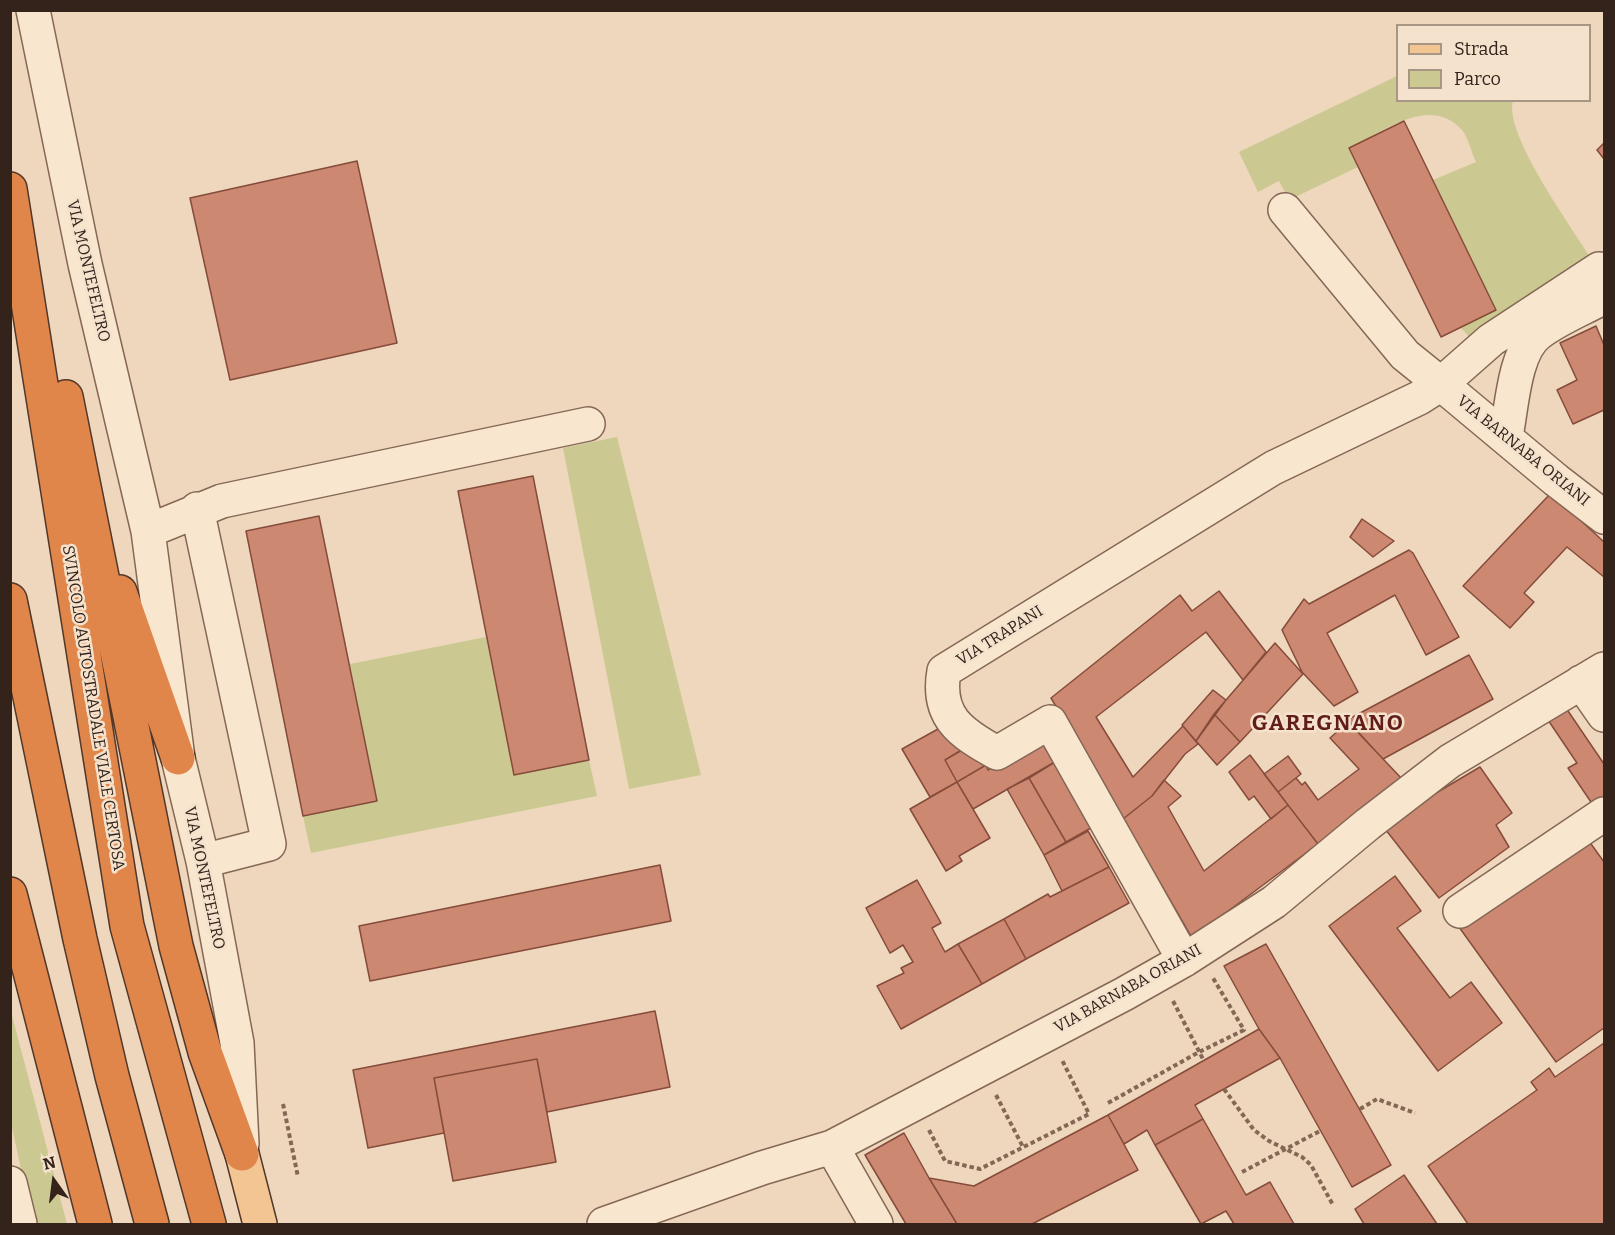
<!DOCTYPE html>
<style>
body{margin:0}
#map{position:relative;width:1615px;height:1235px;overflow:hidden;background:#eed7bc;font-family:Bitter,serif}
canvas{display:block}
.frame{position:absolute;inset:0;border:12px solid #34231b;pointer-events:none}
.legend{position:absolute;left:1396px;top:24px;width:195px;height:78px;box-sizing:border-box;background:#f5e2cc;border:2px solid #a89685;margin:0;padding:8px 10px;list-style:none;font-size:18px;color:#34231b}
.legend li{display:flex;align-items:center;gap:12px;height:30px}
.legend b{width:30px;border:2px solid #a89685}
.north{position:absolute;left:24px;top:1151px;width:60px;height:60px;-webkit-text-stroke:4px #f5e2cc;paint-order:stroke;rotate:346deg;font-size:16px;font-weight:700;line-height:24px;text-align:center;color:#34231b}
.north::after{content:'';display:block;margin:auto;width:21px;height:27px;background:#34231b;clip-path:polygon(50% 0,100% 100%,50% 72%,0 100%)}
</style>
<div id="map">
<canvas width="1615" height="1235"></canvas>
<div class="frame"></div>
<ul class="legend">
<li><b style="height:8px;background:#f3c592"></b>Strada</li>
<li><b style="height:16px;background:#cbc991"></b>Parco</li>
</ul>
<div class="north">N</div>
</div>
<script>
const ctx = document.querySelector('canvas').getContext('2d');
ctx.lineJoin = 'round';
function paint(path, color) { ctx.fillStyle = color; ctx.fill(path, 'evenodd'); }
function trace(path, color, width, dash) { ctx.strokeStyle = color; ctx.lineWidth = width; ctx.lineCap = dash ? 'butt' : 'round'; ctx.setLineDash(dash || []); ctx.stroke(path); }
function drawText(font, color, halo, rows, align = 'center') {
  ctx.font = font + ' Bitter,serif'; ctx.lineWidth = 5; ctx.setLineDash([]); ctx.textBaseline = 'middle'; ctx.strokeStyle = halo; ctx.fillStyle = color; for (const [text, x, y, turn = 0] of rows) {
    ctx.save(); ctx.translate(x, y); ctx.rotate((+turn || 0) * Math.PI / 180); ctx.textAlign = isNaN(turn) ? turn : align; if (halo) ctx.strokeText(text, 0, 0); ctx.fillText(text, 0, 0); ctx.restore();
  }
}
const green = new Path2D(`
 M1397 76 1398 100 1513 101C1503 133 1573 229 1592 260L1474 342 1460 327 1496 309 1433 180 1476 162C1471 152 1468 135 1460 128 1428 95 1381 133 1349 148L1358 167 1289 200 1279 181 1258 192 1239 152Z
 M617 437 701 775 629 789 563 448Z
 M486 637 514 774 589 760 597 796 311 853 303 816 377 801 350 664Z
 M10 1008 67 1224H33L11 1123Z`);
const building = new Path2D(`
 M1404 121 1496 310 1441 337 1349 148Z
 M1604 143V159L1597 150Z
 M357 161 397 343 230 380 190 198Z
 M1596 326 1604 345V410L1573 424 1557 390 1577 380 1560 343Z
 M533 476 589 760 514 775 458 491Z
 M1551 493 1604 542V577L1567 547 1524 593 1534 602 1510 628 1463 586Z
 M319 516 377 801 303 816 246 531Z
 M1362 519 1394 541 1373 557 1350 537Z
 M1409 550 1413 553 1459 637 1426 655 1395 595 1327 633 1358 692 1334 706 1302 672 1282 630 1304 599 1309 604Z
 M1219 591 1266 652 1243 680 1206 632 1096 717 1133 777 1183 726 1198 744 1185 754 1152 796 1123 819 1051 698 1180 595 1192 611Z
 M1275 643 1303 674 1240 742 1214 714Z
 M1469 655 1493 699 1383 759 1347 720Z
 M1213 690 1226 700 1196 741 1182 725Z
 M1566 708 1604 764V797L1593 805 1568 768 1577 763 1548 720Z
 M1214 714 1240 742 1217 765 1196 741Z
 M1348 722 1403 780 1318 844 1278 792 1296 778 1302 785 1305 782 1318 800 1359 769 1330 738Z
 M947 724 962 750 945 760 957 782 930 797 902 749Z
 M1048 735 1060 759 973 809 957 782 986 765 988 770Z
 M973 743 986 765 957 782 945 760Z
 M1250 755 1288 805 1271 819 1254 796 1249 800 1229 772Z
 M1288 756 1301 774 1278 792 1264 774Z
 M1060 759 1098 824 1066 842 1029 778Z
 M1480 767 1512 813 1496 825 1509 847 1439 898 1382 825Z
 M1029 778 1066 842 1044 855 1007 789Z
 M1164 780 1181 796 1168 807 1204 871 1288 805 1318 844 1192 938 1123 819 1152 796Z
 M957 782 990 838 959 856 962 861 946 871 910 809Z
 M1088 831 1109 867 1062 891 1044 855Z
 M1586 837 1604 862V1028L1556 1062 1459 927Z
 M660 865 671 921 370 981 359 926Z
 M1109 867 1129 903 1026 959 1004 919 1048 894 1050 897Z
 M1395 876 1421 911 1397 928 1450 998 1471 982 1502 1023 1438 1071 1329 926Z
 M917 880 941 923 932 928 945 952 958 944 982 984 901 1029 877 986 904 973 901 968 913 962 903 945 890 953 866 908Z
 M1004 919 1026 959 982 984 958 944Z
 M1266 944 1391 1165 1352 1187 1280 1058 1259 1029 1224 966Z
 M655 1011 670 1087 547 1112 537 1059 434 1078 444 1133 368 1148 353 1070Z
 M1259 1029 1280 1058 1195 1105 1203 1119 1155 1145 1147 1130 1124 1144 1108 1115Z
 M1604 1043V1224H1468L1428 1166 1537 1090 1531 1082 1549 1068 1555 1077Z
 M537 1059 556 1162 453 1181 434 1078Z
 M1108 1115 1138 1170 1032 1224H957L929 1178 974 1186Z
 M1203 1119 1246 1195 1270 1182 1294 1224H1234L1226 1211 1201 1224 1155 1145Z
 M904 1133 929 1178 957 1224H906L865 1155Z
 M1404 1175 1437 1224H1364L1355 1209Z`);
const path = new Path2D(`
 M1173 1001 1204 1061
 M1224 1089 1254 1130 1269 1141 1302 1157 1311 1165 1333 1205
 M996 1095 1023 1147
 M1108 1103 1199 1052 1244 1030 1213 978
 M283 1104 298 1177
 M1360 1109 1377 1099 1415 1113
 M929 1130 945 1161 980 1169 1089 1114 1062 1060
 M1242 1172 1320 1131`);
const minor = new Path2D(`
 M33 10 85 264 148 531 178 758 203 861 237 1043 242 1144
 M1285 210 1405 355 1441 384 1491 340 1599 269
 M1506 436C1512 407 1514 351 1539 333 1559 318 1583 309 1604 297
 M197 509 269 844 203 861
 M148 531 222 501 588 424
 M1581 682 1604 715
 M1460 911 1604 814
 M1184 960 1050 722 997 753C960 733 936 716 944 671L1273 468 1419 398 1441 384 1556 480 1604 517
 M832 1147 876 1224
 M10 1183 20 1224
 M604 1224 762 1168 832 1147 1124 994 1184 960 1274 902 1368 824 1450 761 1604 669`);
const major = new Path2D(`
 M242 1154 260 1224`);
const highway = new Path2D(`
 M10 189 127 926 209 1224
 M66 397 176 946 205 1052 242 1154
 M120 592 178 758
 M10 600 80 939 112 1076 152 1224
 M10 894 95 1224`);
const streetNames = [
 ["VIA MONTEFELTRO",88,271,77],
 ["VIA BARNABA ORIANI",1523,451,39],
 ["VIA TRAPANI",1000,636,-32],
 ["SVINCOLO AUTOSTRADALE VIALE CERTOSA",93,708,81],
 ["VIA MONTEFELTRO",204,878,78],
 ["VIA BARNABA ORIANI",1128,989,-29]
];
const districtNames = [
 ["GAREGNANO",1328,724]
];
paint(green, '#cbc991');
paint(building, '#cd8871');
trace(building, '#854c3b', 1.5);
trace(minor, '#856756', 36);
trace(major, '#52372a', 36);
trace(highway, '#52372a', 36);
trace(path, '#856756', 4, [4.5, 3]);
trace(minor, '#f9e6cf', 33);
trace(major, '#f3c592', 33);
trace(highway, '#e0864a', 33);
drawText('16px', '#34231b', '#f5e2cc', streetNames);
ctx.letterSpacing = '1.5px';
drawText('bold 22px', '#611d1a', '#f5e2cc', districtNames);
ctx.letterSpacing = '0px';
</script>
